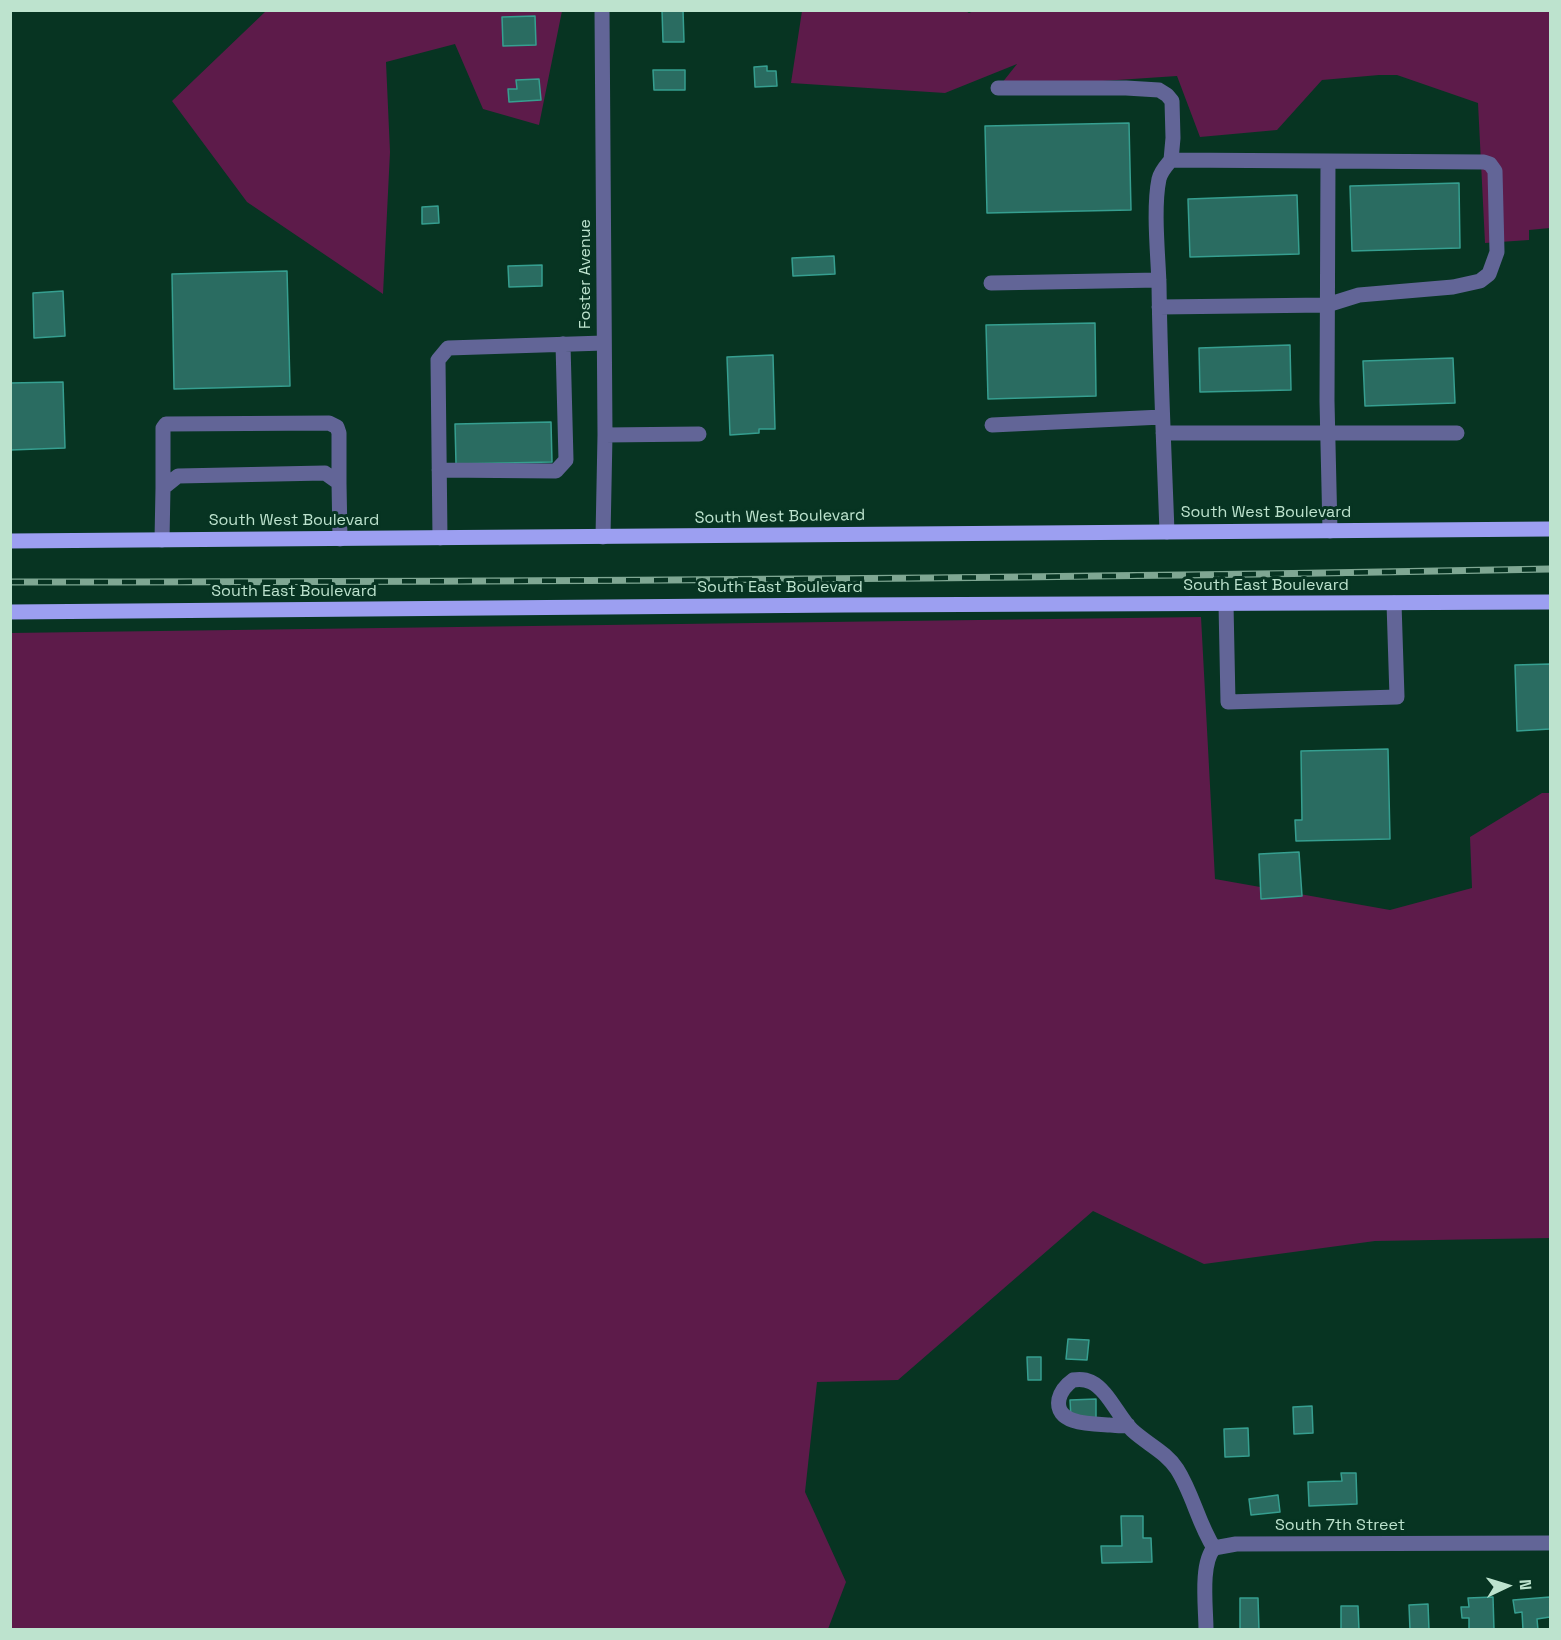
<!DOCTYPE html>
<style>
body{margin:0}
#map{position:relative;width:1561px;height:1640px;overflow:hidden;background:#073422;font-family:"Space Grotesk",sans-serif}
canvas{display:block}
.frame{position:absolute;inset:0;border:12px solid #bde3ce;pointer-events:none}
.north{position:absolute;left:1477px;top:1556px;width:60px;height:60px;-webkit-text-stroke:4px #073422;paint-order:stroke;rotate:86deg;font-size:16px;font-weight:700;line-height:24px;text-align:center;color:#bde3ce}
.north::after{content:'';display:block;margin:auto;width:21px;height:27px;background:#bde3ce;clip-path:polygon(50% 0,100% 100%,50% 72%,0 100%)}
</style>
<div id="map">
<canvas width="1561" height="1640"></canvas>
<div class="frame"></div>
<div class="north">N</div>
</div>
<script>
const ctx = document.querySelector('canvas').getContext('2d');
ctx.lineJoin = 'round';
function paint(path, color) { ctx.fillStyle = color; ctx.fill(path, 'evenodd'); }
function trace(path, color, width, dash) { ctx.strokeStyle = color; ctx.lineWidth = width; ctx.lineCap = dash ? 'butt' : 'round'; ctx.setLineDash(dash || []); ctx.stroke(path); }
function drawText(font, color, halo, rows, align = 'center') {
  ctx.font = font + ' "Space Grotesk",sans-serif'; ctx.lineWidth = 6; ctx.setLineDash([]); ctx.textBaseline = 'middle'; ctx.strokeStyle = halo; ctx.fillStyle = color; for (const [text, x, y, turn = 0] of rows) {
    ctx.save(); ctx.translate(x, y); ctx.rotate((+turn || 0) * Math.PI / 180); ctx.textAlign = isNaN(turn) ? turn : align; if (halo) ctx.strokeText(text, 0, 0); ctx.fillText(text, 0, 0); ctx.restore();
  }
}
const green = new Path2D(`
 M964 10 969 13 976 10 1550 11V228L1529 230V240L1485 243 1478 103 1397 75H1379L1322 80 1277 130 1200 137 1177 76 998 88 1017 64 945 93 791 83 802 11Z
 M266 11H562L539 125 483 109 455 44 386 62 390 152 383 294 247 202 172 101Z
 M1201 617 1215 879 1390 910 1472 888 1470 837 1542 793H1550V1238L1375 1241 1204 1264 1093 1211 898 1380 817 1382 805 1492 846 1582 828 1629H11L10 633Z`);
const building = new Path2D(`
 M662 10H683L684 42H663Z
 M535 16 536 45 503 46 502 17Z
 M767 66V71H776L777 86 755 87 754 67Z
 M653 70H685V90H654Z
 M539 79 541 100 509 102 508 89H517L516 80Z
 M1129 123 1131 210 987 213 985 126Z
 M1459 183 1460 248 1352 251 1350 186Z
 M1297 195 1299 254 1190 257 1188 199Z
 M438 206 439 223 422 224V207Z
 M834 256 835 274 793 276 792 258Z
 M542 265V286L509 287 508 266Z
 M287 271 290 386 174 389 172 274Z
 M63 291 65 336 34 338 33 293Z
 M1095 323 1096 396 988 399 986 325Z
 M1290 345 1291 390 1200 392 1199 348Z
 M773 355 775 429H759V433L730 435 727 357Z
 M1453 358 1455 403 1365 406 1363 361Z
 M63 382 65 448 10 450V383Z
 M551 422 552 462 456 464 455 424Z
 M1550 664V729L1517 731 1515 665Z
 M1388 749 1390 839 1296 841 1295 820H1302L1301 751Z
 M1299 852 1302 896 1261 899 1259 854Z
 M1068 1339 1089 1340 1087 1360 1066 1359Z
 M1027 1357H1041V1380H1028Z
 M1096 1399V1418L1071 1419 1070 1400Z
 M1312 1406 1313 1433 1294 1434 1293 1407Z
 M1248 1428 1249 1456 1225 1457 1224 1429Z
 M1341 1473H1356L1357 1504 1309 1506 1308 1482 1342 1481Z
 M1278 1495 1280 1512 1251 1515 1249 1499Z
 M1121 1516H1143V1538H1151L1152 1562 1102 1563 1101 1546H1122Z
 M1493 1597 1494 1630H1469V1618H1462L1461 1607H1469L1468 1598Z
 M1550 1597V1617L1537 1619 1538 1630H1523L1522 1612 1515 1613 1513 1600Z
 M1240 1598H1258L1259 1630H1240Z
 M1428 1604 1429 1630H1410L1409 1605Z
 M1341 1606H1358L1359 1630H1341Z`);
const minor = new Path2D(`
 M602 10 605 435 603 537
 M998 88H1126L1159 90 1167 95 1172 101 1173 138 1171 160
 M1328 162 1327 401 1330 531
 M991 283 1159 280
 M1159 307 1327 305 1359 295 1453 287 1480 281 1489 274 1497 252 1495 171 1490 164 1484 162 1171 160C1166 166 1161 171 1159 179 1153 208 1158 254 1159 284 1160 367 1164 449 1167 532
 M992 425 1162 417
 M1163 433H1457
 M605 435 699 434
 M439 470 556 471 566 460 563 344
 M163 488V428L166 424 329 423 337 427 339 433V483
 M440 538 438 360 448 348 604 343
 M162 540 163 488 178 476 325 473 339 483 340 539
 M1226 604 1228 702 1397 697 1394 603
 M1128 1425C1122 1427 1116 1425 1110 1425 1093 1424 1054 1425 1059 1399 1061 1391 1066 1385 1073 1380 1079 1379 1085 1379 1091 1382 1108 1390 1119 1418 1132 1430 1147 1444 1166 1452 1177 1469 1193 1494 1198 1523 1214 1548
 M1206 1630C1206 1608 1200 1564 1214 1548L1236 1544 1550 1543`);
const major = new Path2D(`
 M10 541 1550 529
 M10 612 845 605 1550 602`);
const rail = new Path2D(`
 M10 582C524 582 1037 579 1550 569`);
const streetNames = [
 ["Foster Avenue",586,274,-90],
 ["South West Boulevard",1266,513],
 ["South West Boulevard",780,517,-1],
 ["South West Boulevard",294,521],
 ["South East Boulevard",1266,586],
 ["South East Boulevard",780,588],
 ["South East Boulevard",294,592],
 ["South 7th Street",1340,1526]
];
paint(green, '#5d1b4a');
paint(building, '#2a6c61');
trace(building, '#369f90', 1.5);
trace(minor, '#626597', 15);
trace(major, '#9c9ff1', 15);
trace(rail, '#7fa793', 7);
trace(rail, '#073422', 4.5, [14]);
drawText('16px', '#bde3ce', '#073422', streetNames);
</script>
